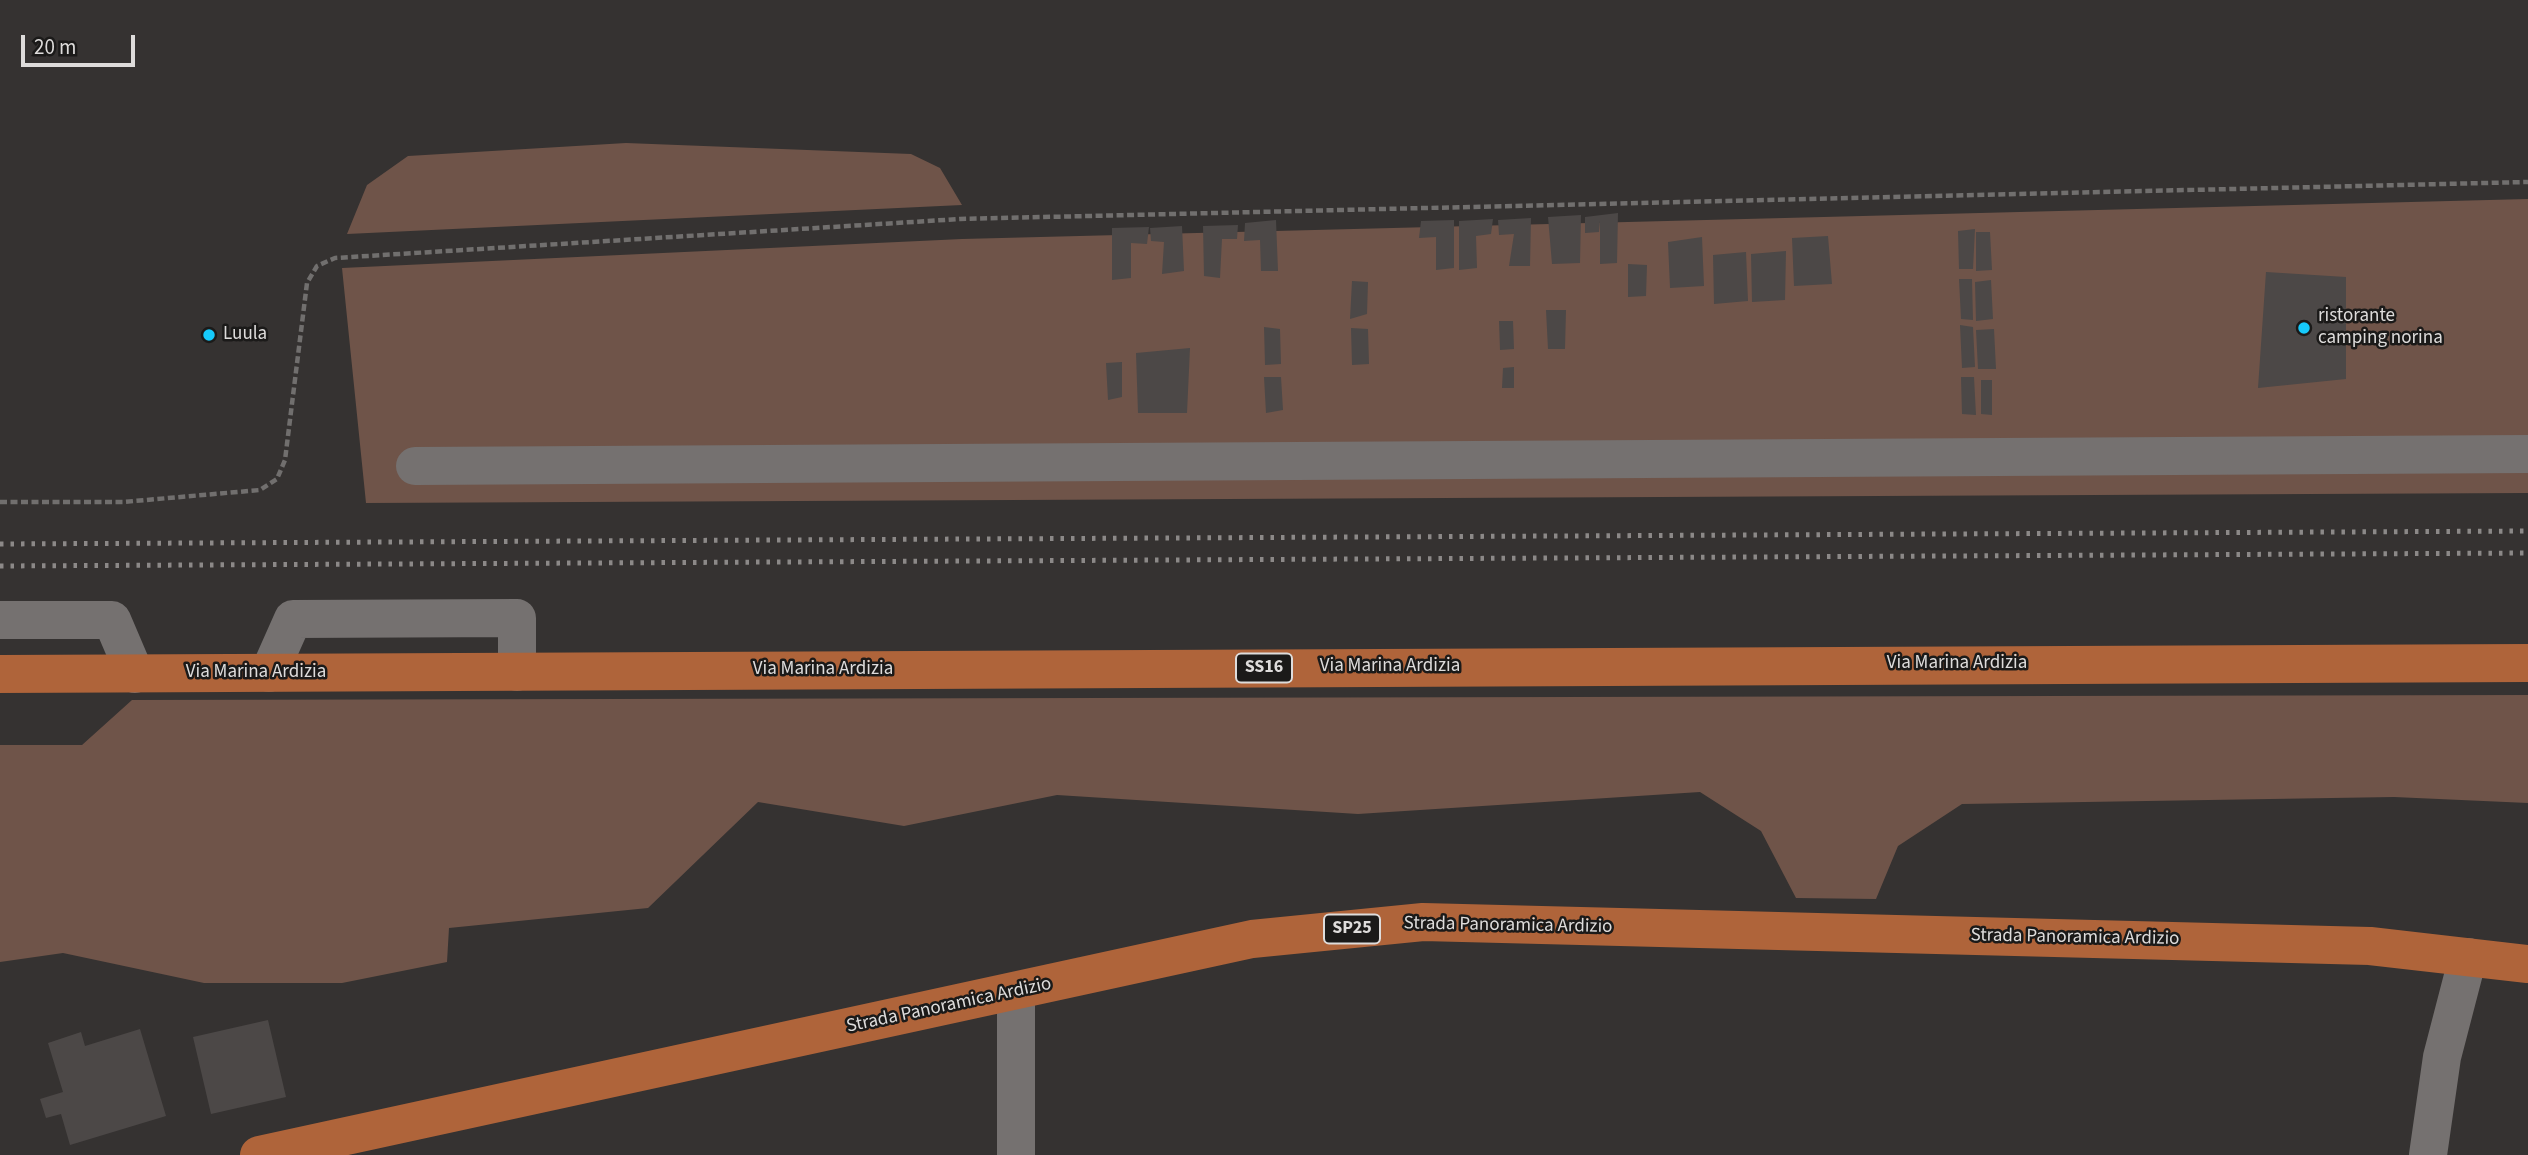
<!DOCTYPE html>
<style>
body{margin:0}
#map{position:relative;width:2528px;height:1155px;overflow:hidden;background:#353231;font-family:"Source Sans 3",sans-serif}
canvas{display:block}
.scale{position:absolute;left:21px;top:35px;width:114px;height:32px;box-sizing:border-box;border:4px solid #dedcdb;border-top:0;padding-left:9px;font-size:21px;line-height:24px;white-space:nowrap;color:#dedcdb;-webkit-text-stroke:5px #1b1a19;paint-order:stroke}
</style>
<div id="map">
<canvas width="2528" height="1155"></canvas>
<div class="scale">20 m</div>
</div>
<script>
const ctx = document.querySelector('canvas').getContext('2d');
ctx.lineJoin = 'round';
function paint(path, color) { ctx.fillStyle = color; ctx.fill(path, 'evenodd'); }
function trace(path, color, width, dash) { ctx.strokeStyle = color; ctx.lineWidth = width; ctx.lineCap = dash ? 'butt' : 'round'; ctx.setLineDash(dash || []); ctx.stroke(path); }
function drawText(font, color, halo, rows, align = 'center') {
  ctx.font = font + ' "Source Sans 3",sans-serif'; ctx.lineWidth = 5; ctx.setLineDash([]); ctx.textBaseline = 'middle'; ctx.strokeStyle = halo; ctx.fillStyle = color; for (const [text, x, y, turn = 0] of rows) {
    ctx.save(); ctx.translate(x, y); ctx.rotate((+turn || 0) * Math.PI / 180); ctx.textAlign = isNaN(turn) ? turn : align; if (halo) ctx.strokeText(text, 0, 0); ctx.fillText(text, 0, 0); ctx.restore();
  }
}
const green = new Path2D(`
 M626 143 911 154 940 168 962 205 347 234 367 185 408 156Z
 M2528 199V493L366 503 342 268 962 239Z
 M2528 695V803L2394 797 1962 804 1898 846 1876 899 1796 898 1761 831 1700 792 1358 814 1057 795 904 826 758 802 648 908 449 928 447 962 342 983H204L63 953 0 962V745H82L132 700Z`);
const building = new Path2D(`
 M1618 213 1617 263 1600 264V221L1599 232 1585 233V217Z
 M1581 215 1580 263 1552 264 1548 217Z
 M1531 218 1530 266H1509L1514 234 1499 235 1498 220Z
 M1493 219 1491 234 1476 236 1477 268 1459 270V221Z
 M1276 220 1278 271H1261L1260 240 1244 241 1245 223Z
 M1454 220V268L1436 270V237L1419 238 1421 221Z
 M1238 225 1237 239H1222L1220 278 1204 276 1203 226Z
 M1182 226 1184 271 1162 274 1164 242 1151 241 1150 228Z
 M1149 227 1147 244 1131 243V278L1112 280V228Z
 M1975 229 1973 269H1959L1958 231Z
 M1976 232H1990L1992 270 1976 271Z
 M1828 236 1832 284 1794 286 1792 238Z
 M1702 237 1704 286 1670 288 1668 242Z
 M1786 251 1785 300 1752 302 1751 254Z
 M1746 252 1748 301 1714 304 1713 255Z
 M1628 264 1647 265 1646 296 1628 297Z
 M2266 272 2346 277V379L2258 388Z
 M1959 279H1972L1973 320 1961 319Z
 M1991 280 1993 319 1976 321 1975 282Z
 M1352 281 1368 282 1367 314 1350 319Z
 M1546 310H1566L1565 349H1548Z
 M1499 321H1513L1514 349 1500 350Z
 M1960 325 1973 327 1975 367 1962 368Z
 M1264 327 1280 329 1281 364 1265 365Z
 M1351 328 1368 329 1369 364 1352 365Z
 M1994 329 1996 369H1978L1976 330Z
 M1190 348 1187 413H1138L1136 353Z
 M1122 362V397L1108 400 1106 363Z
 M1514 367V388H1502L1503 368Z
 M1264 377H1281L1283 410 1266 413Z
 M1961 377H1974L1976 415 1962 414Z
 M1981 380H1992V415L1981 414Z
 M268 1020 286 1097 211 1114 193 1037Z
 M140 1029 166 1116 70 1145 61 1114 46 1118 40 1099 63 1092 48 1043 81 1032 85 1046Z`);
const path = new Path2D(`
 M0 502H123L260 490 277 479 285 460 307 283 317 266 335 258 960 219 2528 182`);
const minor = new Path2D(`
 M415 466 2528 454
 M0 620H112L135 674
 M269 673 293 619 517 618V672
 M1016 992V1155
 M2428 1155 2442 1057 2468 957`);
const major = new Path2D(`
 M0 674 2528 663
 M259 1155 1252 939 1423 922 2370 946 2528 964`);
const rail = new Path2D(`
 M0 544 2528 531
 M0 566 2528 553`);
const markers = [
 [2304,328,7,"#16cafb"],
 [209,335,7,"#16cafb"]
];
const shields = [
 [1264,668,56],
 [1352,929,56]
];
const shieldNames = [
 ["SS16",1264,668],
 ["SP25",1352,929]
];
const poiNames = [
 ["ristorante",2318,317],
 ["camping norina",2318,339],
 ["Luula",223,335]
];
const streetNames = [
 ["Via Marina Ardizia",1957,664],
 ["Via Marina Ardizia",1390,667],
 ["Via Marina Ardizia",823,670],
 ["Via Marina Ardizia",256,673],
 ["Strada Panoramica Ardizio",1508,926,1],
 ["Strada Panoramica Ardizio",2075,938,1],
 ["Strada Panoramica Ardizio",949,1006,-12]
];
paint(green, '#6f5449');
paint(building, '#4c4847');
trace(path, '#716f6e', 4.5, [7, 3.5]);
trace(minor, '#757170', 38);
trace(major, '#af643a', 38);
trace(rail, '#8c8988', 5, [3.5, 7]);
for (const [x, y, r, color] of markers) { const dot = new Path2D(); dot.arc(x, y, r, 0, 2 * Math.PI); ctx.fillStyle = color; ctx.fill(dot); trace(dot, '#1b1a19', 2.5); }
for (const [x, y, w] of shields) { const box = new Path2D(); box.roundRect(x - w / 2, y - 14.5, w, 29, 5); ctx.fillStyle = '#1b1a19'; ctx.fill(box); trace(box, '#dedcdb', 2); }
drawText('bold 18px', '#dedcdb', null, shieldNames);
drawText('19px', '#dedcdb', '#1b1a19', poiNames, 'left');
drawText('19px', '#dedcdb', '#1b1a19', streetNames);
</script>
